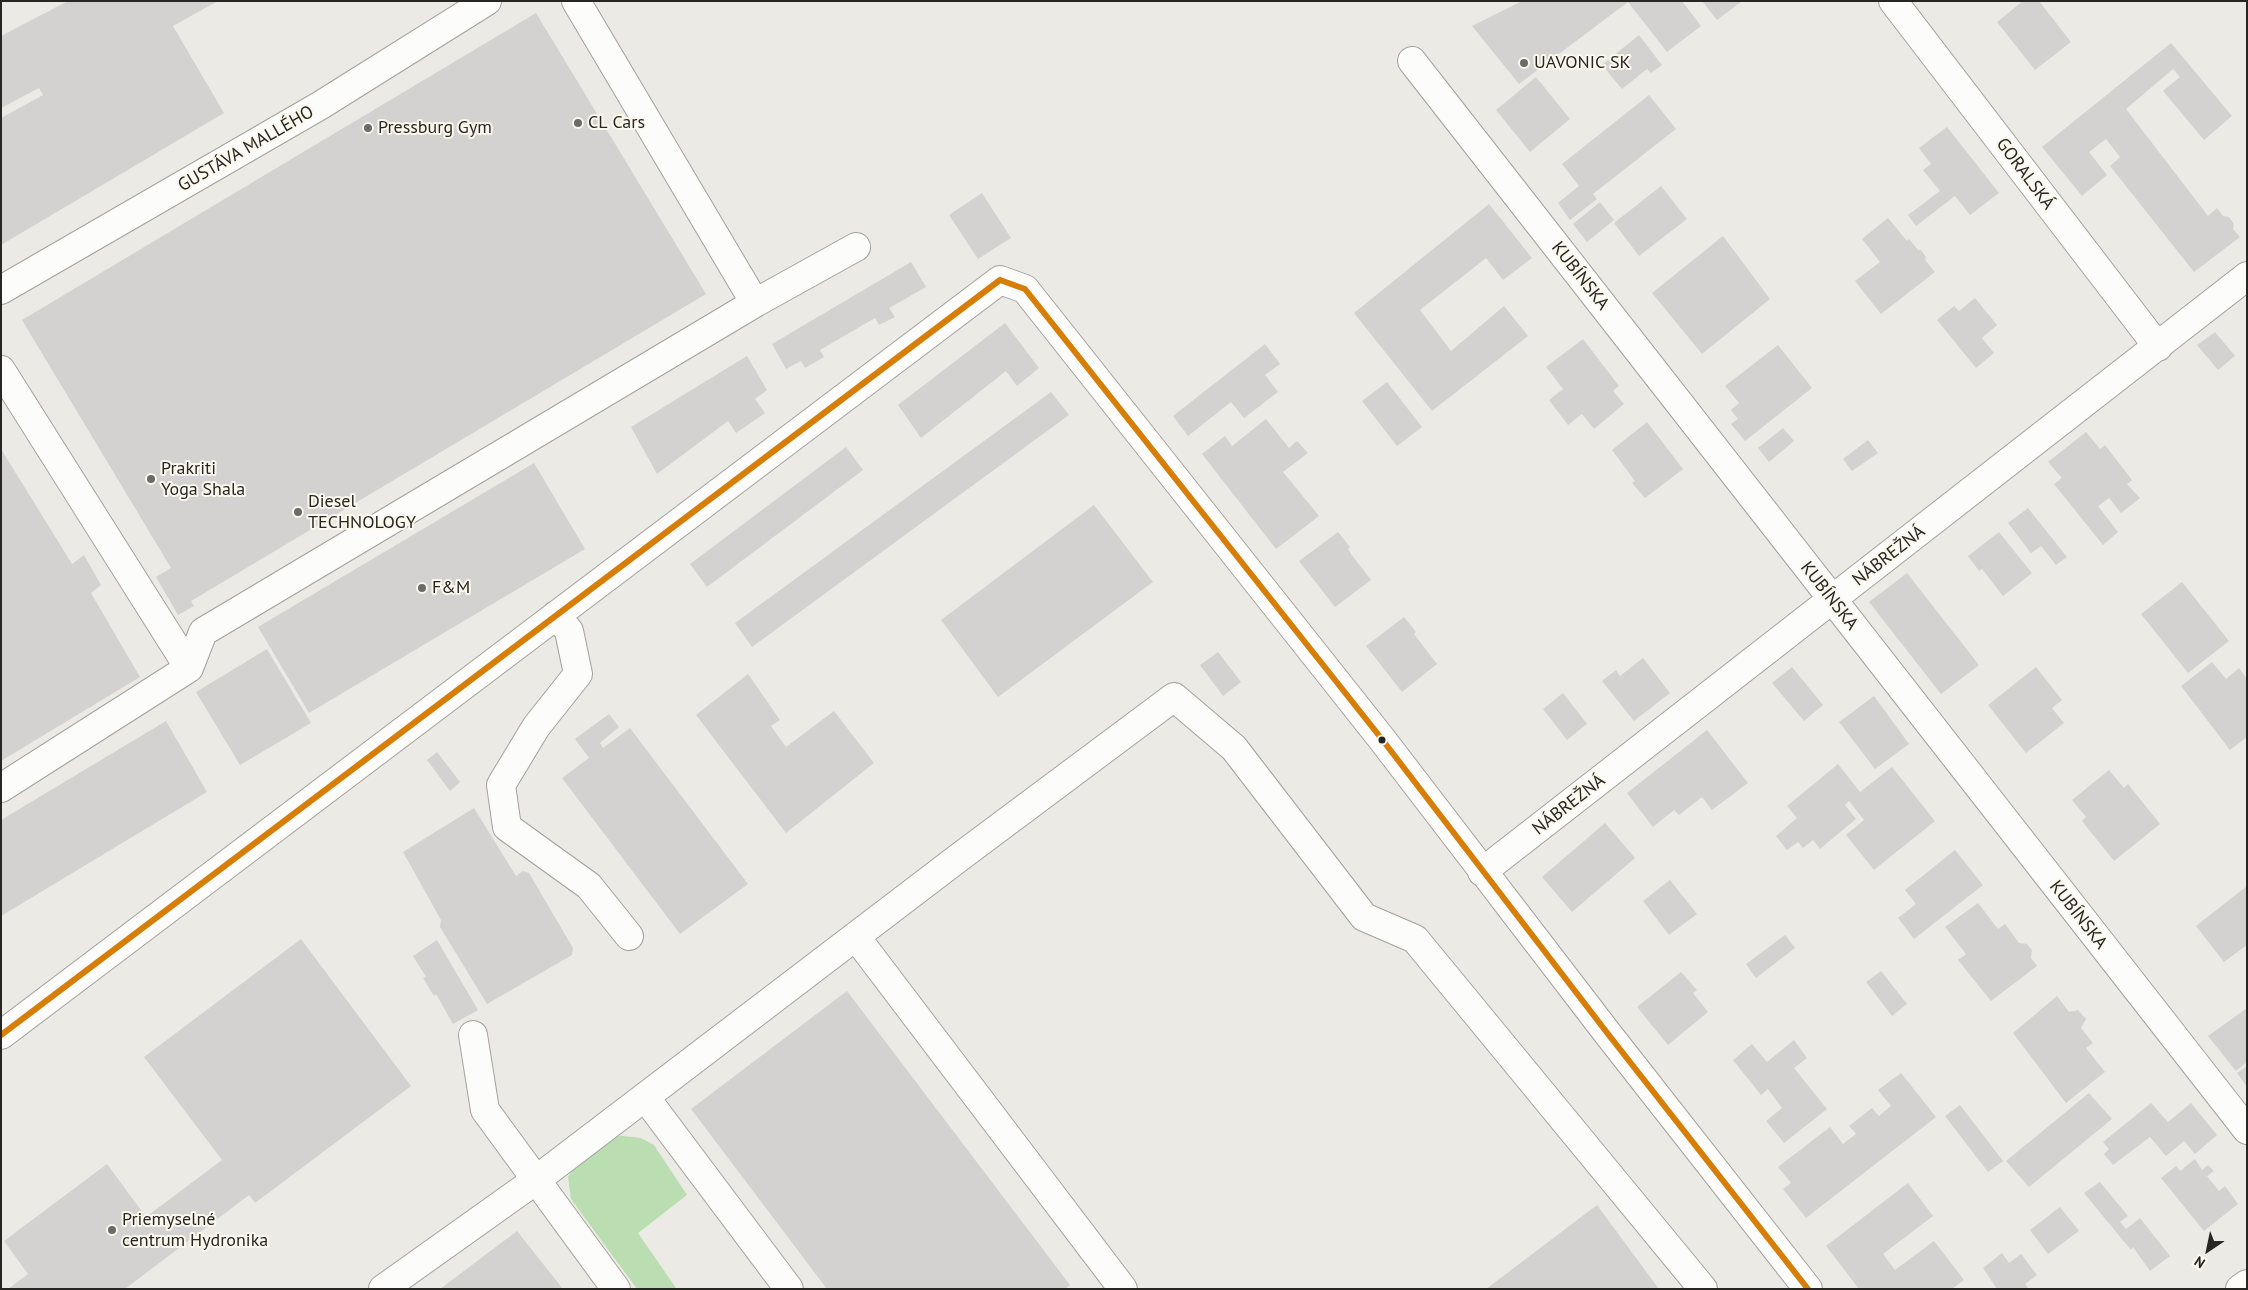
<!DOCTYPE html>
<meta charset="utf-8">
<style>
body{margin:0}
#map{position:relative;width:2248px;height:1290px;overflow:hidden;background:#eceae4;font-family:"PT Sans",sans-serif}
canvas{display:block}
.frame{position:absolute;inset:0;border:2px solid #282623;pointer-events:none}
.north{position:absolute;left:2183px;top:1225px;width:50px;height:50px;-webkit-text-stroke:4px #fcf8ee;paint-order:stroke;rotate:214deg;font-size:14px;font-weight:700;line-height:20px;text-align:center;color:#282623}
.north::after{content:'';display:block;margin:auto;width:18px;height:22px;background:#282623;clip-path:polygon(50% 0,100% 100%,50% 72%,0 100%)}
</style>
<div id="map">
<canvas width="2248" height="1290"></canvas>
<div class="frame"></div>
<div class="north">N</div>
</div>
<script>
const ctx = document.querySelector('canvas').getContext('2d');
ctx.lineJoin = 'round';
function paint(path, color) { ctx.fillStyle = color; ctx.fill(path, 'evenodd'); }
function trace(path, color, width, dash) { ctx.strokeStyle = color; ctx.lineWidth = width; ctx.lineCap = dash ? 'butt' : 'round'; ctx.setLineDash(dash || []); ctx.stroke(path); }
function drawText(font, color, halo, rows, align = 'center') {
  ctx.font = font + ' "PT Sans",sans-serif'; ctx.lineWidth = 4; ctx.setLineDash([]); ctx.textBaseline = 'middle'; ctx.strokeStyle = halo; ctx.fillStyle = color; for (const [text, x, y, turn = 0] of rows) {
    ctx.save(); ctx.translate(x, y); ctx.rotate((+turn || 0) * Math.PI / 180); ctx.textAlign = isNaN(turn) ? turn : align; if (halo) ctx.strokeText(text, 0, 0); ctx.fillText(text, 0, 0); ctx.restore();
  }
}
const green = new Path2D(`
 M614 1135 641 1138 654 1145 687 1195 638 1233 676 1288 675 1289H637L571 1199 568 1177 579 1161Z`);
const building = new Path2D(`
 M68 1H218L173 26 224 113 1 245V118L43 95 39 88 1 108V36Z
 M1522 1H1682L1701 26 1667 52 1628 2 1519 84 1472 26Z
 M1702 1H1742L1717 20Z
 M2023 1H2039L2071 42 2035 70 1997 22Z
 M536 13 706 294 191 601 194 606 178 615 156 577 171 568 22 320Z
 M1639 35 1662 65 1651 73 1647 69 1622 89 1602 65Z
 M2171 43 2232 116 2204 140 2163 91 2180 77 2173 69 2126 109 2208 216 2217 208 2223 216 2229 217 2234 224 2233 229 2240 237 2194 272 2110 166 2120 157 2106 139 2089 152 2107 175 2082 196 2042 147Z
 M1536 77 1570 119 1530 152 1496 110Z
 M1649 95 1676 129 1593 194 1597 199 1570 220 1558 203 1579 186 1562 164Z
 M1947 127 1999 193 1970 215 1955 196 1916 226 1908 215 1940 191 1923 170 1931 164 1919 148Z
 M1661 186 1687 219 1639 256 1614 223Z
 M982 193 1011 238 978 259 949 215Z
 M1600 202 1614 220 1587 242 1573 224Z
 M1489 204 1532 258 1503 280 1486 258 1420 310 1451 351 1504 306 1528 336 1432 411 1354 313Z
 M1888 218 1907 241 1909 239 1918 250H1921L1926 257 1925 260 1935 272 1881 314 1855 281 1880 262 1862 239Z
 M1723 236 1770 299 1702 354 1652 293Z
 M911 262 926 287 889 308 895 317 879 325 875 318 820 350 824 357 805 368 801 361 786 369 772 344Z
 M1975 298 1997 325 1982 338 1994 353 1976 368 1937 320 1954 306 1959 311Z
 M1005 323 1039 368 1017 386 1006 371 921 438 898 405Z
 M2215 332 2235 356 2218 370 2197 345Z
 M1583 339 1619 386 1613 391 1624 404 1594 429 1582 414 1568 425 1549 400 1563 389 1546 367Z
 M1265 344 1280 364 1265 375 1278 392 1244 418 1231 402 1188 436 1173 416Z
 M1778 345 1812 388 1745 441 1731 424 1738 419 1731 410 1739 403 1725 386Z
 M747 356 767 390 755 399 765 413 736 433 728 421 657 474 631 427Z
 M1387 382 1422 427 1397 446 1362 401Z
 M1051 392 1069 415 752 647 735 623Z
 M1266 419 1289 448 1297 441 1308 453 1283 472 1319 516 1276 549 1202 454 1225 436 1232 446Z
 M1647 422 1683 469 1645 498 1632 483 1635 481 1612 450Z
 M1783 428 1794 441 1769 462 1758 448Z
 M2086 432 2100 449 2105 445 2132 480 2127 484 2140 498 2121 513 2109 498 2098 506 2118 532 2103 545 2054 484 2062 478 2048 462Z
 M1868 440 1878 453 1852 471 1843 459Z
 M846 447 863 470 707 587 690 564Z
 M1 449 72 564 84 555 101 585 91 593 140 677 1 761Z
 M534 463 585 549 309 713 258 627Z
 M1094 505 1153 582 998 697 941 620Z
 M2028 508 2067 557 2056 565 2041 546 2031 553 2008 523Z
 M1338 532 1350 547 1348 549 1351 554 1371 580 1335 607 1299 561Z
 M1999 532 2032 573 2003 596 1982 569 1979 571 1968 556Z
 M1907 573 1979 665 1941 694 1869 602Z
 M2182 582 2229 641 2188 673 2141 614Z
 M1404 617 1416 632 1414 634 1437 664 1402 692 1366 646Z
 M267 649 311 723 240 765 196 692Z
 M1218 652 1241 682 1223 696 1200 665Z
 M1643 658 1670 693 1634 721 1602 681 1616 670 1620 676Z
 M2212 662 2226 679 2239 668 2247 679V737L2230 750 2181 686Z
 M1792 667 1823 705 1804 721 1772 683Z
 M2036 667 2062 700 2052 708 2064 723 2026 753 1988 705Z
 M748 674 780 720 771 726 786 747 834 711 874 763 786 833 696 715Z
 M1563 693 1587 724 1567 740 1543 709Z
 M1874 696 1909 744 1875 769 1839 722Z
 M609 714 619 727 600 743 603 748 630 728 748 884 680 934 562 778 589 758 575 739Z
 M166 721 207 792 1 916V820Z
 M1707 730 1748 783 1712 810 1702 797 1679 815 1674 810 1653 827 1627 793Z
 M437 752 460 782 450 791 427 760Z
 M1838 764 1860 792 1892 767 1935 821 1874 870 1846 835 1864 820 1849 801 1845 805 1856 819 1820 849 1813 840 1803 848 1798 842 1787 850 1776 836 1797 818 1787 806Z
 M2109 770 2124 788 2128 784 2160 824 2114 861 2082 821 2086 817 2072 800Z
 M474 808 516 876 523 871 529 873 573 948 572 955 487 1004 440 927 441 920 403 852Z
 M1605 823 1635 858 1572 912 1542 877Z
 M1955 850 1983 885 1914 939 1898 918 1916 904 1905 890Z
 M1670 880 1697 914 1669 935 1643 901Z
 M2247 886V945L2224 962 2196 926Z
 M1978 903 1998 929 2005 924 2019 943 2027 944 2032 950 2031 958 2037 966 1991 1001 1958 960 1966 954 1945 927Z
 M1785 935 1795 948 1756 978 1746 964Z
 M301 939 411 1086 255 1203 249 1195 125 1289H8L28 1274 4 1241 107 1164 146 1217 222 1160 144 1057Z
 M437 940 478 1010 453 1024 436 994 434 996 423 978 426 977 413 956Z
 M1881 971 1907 1004 1892 1016 1866 982Z
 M1681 972 1697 990 1693 993 1708 1012 1668 1045 1637 1007Z
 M847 991 1070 1285 1065 1289H827L691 1109Z
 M2057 996 2069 1012 2078 1010 2086 1019 2081 1028 2093 1043 2086 1048 2105 1072 2066 1103 2013 1033Z
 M2247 1008V1062L2236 1071 2208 1036Z
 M1794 1040 1807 1058 1794 1068 1827 1109 1784 1143 1766 1121 1782 1108 1768 1089 1761 1095 1733 1060 1752 1044 1767 1062Z
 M2247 1066V1087L2237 1073Z
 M1901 1073 1936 1117 1806 1218 1783 1189 1791 1183 1778 1167 1830 1127 1843 1144 1856 1134 1849 1126 1872 1108 1879 1116 1891 1106 1878 1090Z
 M2089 1093 2112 1119 2029 1187 2006 1161Z
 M2151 1103 2168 1122 2191 1103 2217 1135 2195 1154 2184 1141 2166 1156 2150 1137 2113 1165 2104 1154 2109 1149 2103 1142Z
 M1960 1105 2003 1161 1988 1172 1945 1116Z
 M2195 1159 2202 1170 2208 1165 2214 1171 2207 1176 2219 1191 2225 1186 2238 1204 2204 1231 2161 1178 2176 1166 2180 1171Z
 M2100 1182 2128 1216 2120 1222 2126 1229 2140 1218 2170 1256 2150 1271 2133 1247 2131 1250 2084 1193Z
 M1908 1183 1933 1216 1883 1254 1895 1270 1934 1241 1964 1280 1952 1289H1859L1826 1246Z
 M1597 1205 1659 1289H1486Z
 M2060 1207 2079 1231 2048 1254 2030 1230Z
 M517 1231 563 1289H440Z
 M2002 1253 2009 1263 2021 1254 2037 1275 2025 1284 2029 1289H1997L1983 1268Z`);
const minor = new Path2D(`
 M576 1 755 303
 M1893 1 2158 347
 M1412 61 2247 1130
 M1 290 321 105 487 1
 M1 370 189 668 1 788
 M556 615 569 631 578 674 536 727 501 785 507 827 589 886 629 936
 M189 668 203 632 755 303 856 247
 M1482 872 2247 276
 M856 937 1123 1289
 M1 1035 1000 280 1025 289 1381 738 1608 1034 1808 1289
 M473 1035 485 1110 616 1289
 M645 1097 789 1289
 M383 1289 536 1180 961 856 1174 697 1234 748 1364 917 1415 939 1703 1289
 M2240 1289 2247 1284`);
const bus1 = new Path2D(`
 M1000 280 1025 289 1381 738 1608 1034 1808 1289
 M1 1035 1000 280`);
const markers = [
 [1524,63,5,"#6d6b67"],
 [578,123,5,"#6d6b67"],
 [368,128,5,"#6d6b67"],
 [151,479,5,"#6d6b67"],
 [298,512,5,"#6d6b67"],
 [422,588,5,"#6d6b67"],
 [1382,740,4.5,"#282623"],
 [112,1230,5,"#6d6b67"]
];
const poiNames = [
 ["UAVONIC SK",1534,63],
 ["CL Cars",588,123],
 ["Pressburg Gym",378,128],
 ["Prakriti",161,469],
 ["Yoga Shala",161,490],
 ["Diesel",308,502],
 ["TECHNOLOGY",308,523],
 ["F&M",432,588],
 ["Priemyselné",122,1220],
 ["centrum Hydronika",122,1241]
];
const streetNames = [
 ["GUSTÁVA MALLÉHO",246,149,-30],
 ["GORALSKÁ",2025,174,53],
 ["KUBÍNSKA",1580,276,52],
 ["NÁBREŽNÁ",1889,556,-38],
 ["KUBÍNSKA",1829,596,52],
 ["NÁBREŽNÁ",1569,805,-38],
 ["KUBÍNSKA",2078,915,52]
];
paint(green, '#badeb1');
paint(building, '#d3d2d1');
trace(minor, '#a3a19d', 30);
trace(minor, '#fcfcfb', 28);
trace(bus1, '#d77e09', 6);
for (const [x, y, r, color] of markers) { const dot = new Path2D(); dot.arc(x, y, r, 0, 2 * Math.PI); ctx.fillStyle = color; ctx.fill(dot); trace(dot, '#fcf8ee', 2); }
drawText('18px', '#282623', '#fcf8ee', poiNames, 'left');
drawText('18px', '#282623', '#fcf8ee', streetNames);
</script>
